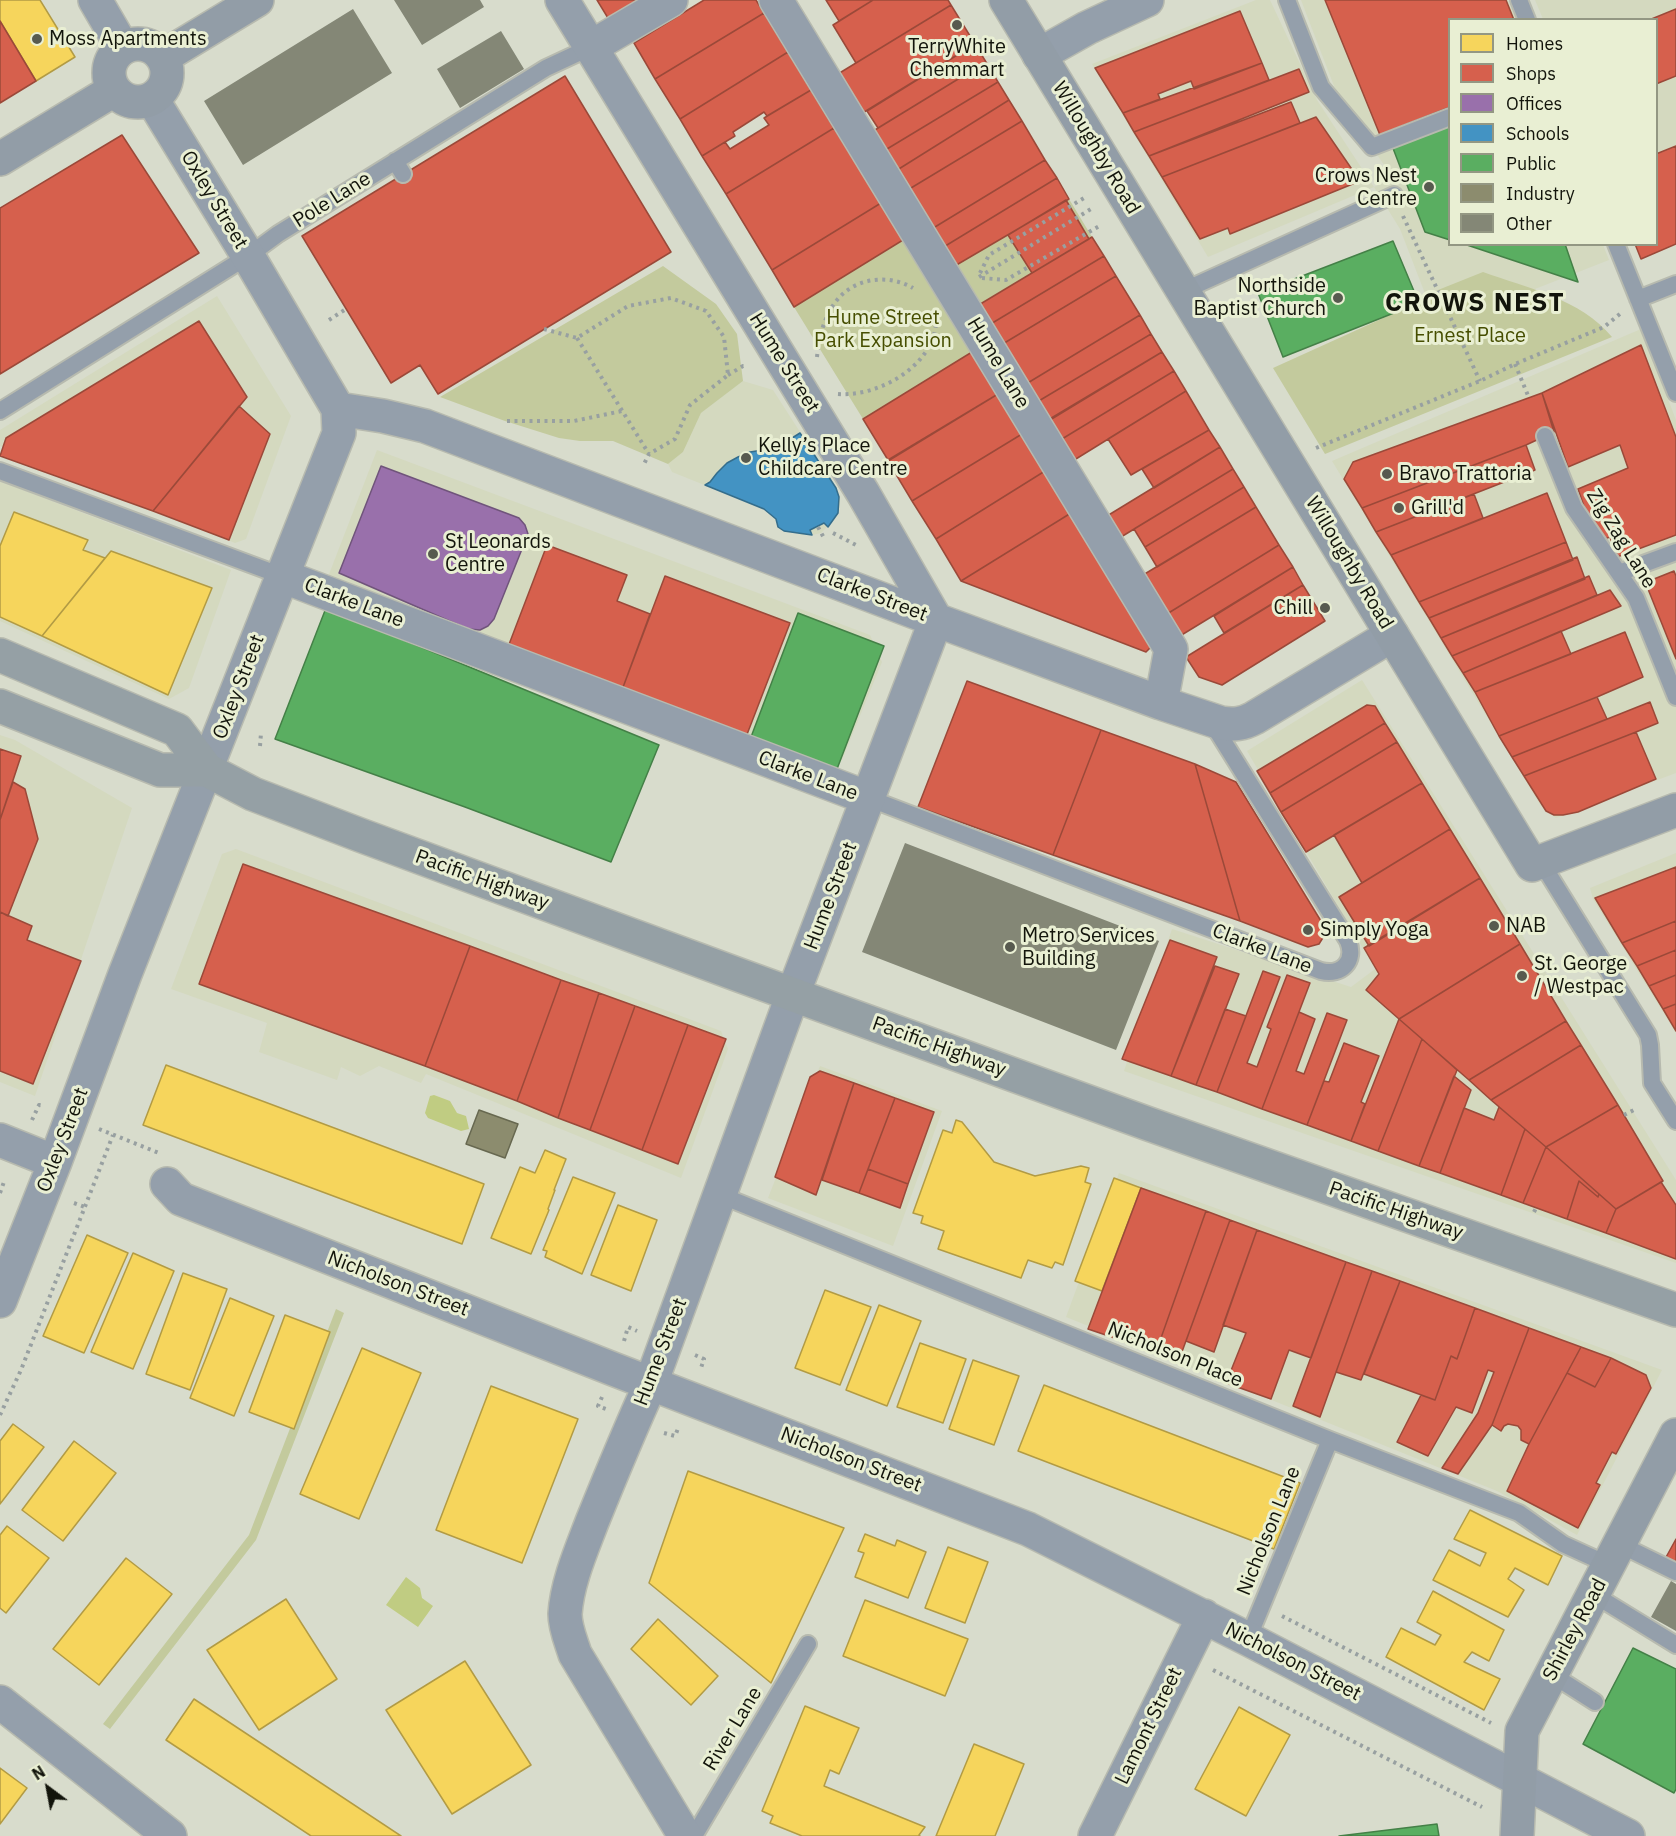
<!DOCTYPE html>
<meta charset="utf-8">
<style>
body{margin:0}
#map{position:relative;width:1676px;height:1836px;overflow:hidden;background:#d8dccc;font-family:"IBM Plex Sans",sans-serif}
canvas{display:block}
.legend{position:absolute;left:1448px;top:18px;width:210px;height:228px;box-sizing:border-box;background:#e9efd3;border:2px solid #939783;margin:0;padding:8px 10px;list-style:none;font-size:18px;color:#12140b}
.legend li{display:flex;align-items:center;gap:12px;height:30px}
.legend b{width:30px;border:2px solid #939783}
.north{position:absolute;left:18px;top:1758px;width:60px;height:60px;-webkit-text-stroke:4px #e9efd3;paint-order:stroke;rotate:328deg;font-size:16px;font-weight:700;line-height:24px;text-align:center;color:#12140b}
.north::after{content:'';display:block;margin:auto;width:21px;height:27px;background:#12140b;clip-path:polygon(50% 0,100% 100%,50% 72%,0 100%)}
</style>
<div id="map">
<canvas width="1676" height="1836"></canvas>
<ul class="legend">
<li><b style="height:16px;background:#f6d55c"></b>Homes</li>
<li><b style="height:16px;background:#d6604d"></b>Shops</li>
<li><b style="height:16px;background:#9970ab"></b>Offices</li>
<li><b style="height:16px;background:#4393c3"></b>Schools</li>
<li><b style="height:16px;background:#5aae61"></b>Public</li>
<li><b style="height:16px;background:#8c8c6e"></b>Industry</li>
<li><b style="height:16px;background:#848776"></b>Other</li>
</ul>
<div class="north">N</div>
</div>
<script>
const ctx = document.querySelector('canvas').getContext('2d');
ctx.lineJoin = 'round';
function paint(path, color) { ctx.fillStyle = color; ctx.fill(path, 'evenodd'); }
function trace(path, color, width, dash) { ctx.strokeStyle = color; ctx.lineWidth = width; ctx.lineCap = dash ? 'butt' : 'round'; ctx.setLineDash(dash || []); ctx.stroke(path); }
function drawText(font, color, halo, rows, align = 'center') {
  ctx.font = font + ' "IBM Plex Sans",sans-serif'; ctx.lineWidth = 6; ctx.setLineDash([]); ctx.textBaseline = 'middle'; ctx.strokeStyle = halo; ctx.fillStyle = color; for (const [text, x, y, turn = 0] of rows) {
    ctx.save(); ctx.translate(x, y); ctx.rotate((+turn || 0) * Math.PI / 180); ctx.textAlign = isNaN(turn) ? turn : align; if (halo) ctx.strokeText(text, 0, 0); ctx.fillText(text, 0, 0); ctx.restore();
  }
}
const built = new Path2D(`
 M1256 0H1270L1317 100 1374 187 1393 178 1339 99 1301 0H1508L1516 19 1450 20V244L1603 245 1609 260 1438 327 1400 229 1374 187 1208 257 1092 64Z
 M1535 0H1676V236L1656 244V20L1543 19Z
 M217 296 291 416 246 539 235 543 0 446V430Z
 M1641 329 1676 420V773L1556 818 1541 806 1332 461Z
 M743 381 773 390 829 477 839 497 840 505 838 513 834 520 821 533 812 535H802L780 529 778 527 776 519 764 509 672 472 668 464 683 452 701 413Z
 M377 450 870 635 882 662 842 760 826 769 326 582Z
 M0 481 231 570 189 688 169 699 0 621Z
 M1362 680 1676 1180V1263L1124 1071 1172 929 1351 987 1375 969 1247 751Z
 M0 735 15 740 132 808 35 1096 0 1082Z
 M236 849 721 1031 728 1049 681 1178 426 1074 421 1083 379 1066 360 1076 341 1067 337 1080 259 1052 267 1023 171 989 222 854Z
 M1676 853V1033L1593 899 1590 888Z
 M820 1066 942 1111 893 1246 768 1198Z
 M1119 1173 1662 1370 1577 1535 1497 1491 1066 1317Z`);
const green = new Path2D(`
 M1069 199 1092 237 977 306 953 267Z
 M903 240 972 352 863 419 794 307Z
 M663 266 716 304 737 334 743 381 701 413 683 452 668 464 613 441H580L559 438 505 421 440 397Z
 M1483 272C1527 288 1581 299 1612 337L1325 454 1273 368 1412 305 1438 290Z
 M336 1309 344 1313 256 1540 110 1729 103 1724 249 1535Z`);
const water = new Path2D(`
 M434 1095 450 1101 457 1113 466 1116 469 1129 461 1131 428 1118 425 1113 430 1096Z
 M406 1577 420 1588 422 1598 433 1606 418 1627 386 1605Z`);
const homes = new Path2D(`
 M0 0H40L75 57 36 81 0 21Z
 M14 512 88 540 83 550 105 558 42 636 0 617V546Z
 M111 551 212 588 168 695 42 636Z
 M166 1065 484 1184 462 1244 143 1125Z
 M956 1120 962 1122 994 1162 1035 1176 1081 1166 1089 1168 1085 1182 1091 1184 1063 1265 1055 1262 1052 1268 1028 1260 1021 1278 938 1249 944 1231 921 1223 923 1216 913 1213 943 1130 952 1133Z
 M545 1150 566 1159 554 1190H555L548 1209 549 1210 531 1254 491 1238 520 1167 535 1173Z
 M573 1177 615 1193 582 1274 545 1257 547 1251 543 1250Z
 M1114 1178 1141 1188 1102 1291 1075 1281Z
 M618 1205 657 1220 631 1291 591 1275Z
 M87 1235 128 1253 84 1353 43 1336Z
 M133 1253 174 1271 133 1369 91 1352Z
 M183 1273 227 1289 190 1390 146 1374Z
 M825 1290 871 1307 840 1385 795 1368Z
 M230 1298 274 1316 234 1416 190 1398Z
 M879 1305 921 1321 887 1406 846 1390Z
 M285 1315 330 1332 294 1429 249 1412Z
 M920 1343 966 1359 943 1423 897 1407Z
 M362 1348 421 1373 359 1519 300 1494Z
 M973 1360 1019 1376 994 1445 949 1429Z
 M1044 1385 1300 1483 1274 1549 1018 1451Z
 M491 1386 578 1419 522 1563 436 1530Z
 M13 1424 44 1447 0 1504V1441Z
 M74 1441 116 1473 63 1541 22 1510Z
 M688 1471 844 1528 771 1683 649 1583Z
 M1470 1510 1562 1556 1548 1585 1515 1568 1508 1579 1524 1590 1508 1617 1433 1580 1449 1550 1480 1566 1486 1553 1454 1539Z
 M7 1526 49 1558 6 1613 0 1608V1535Z
 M865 1534 895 1546 897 1540 926 1552 908 1598 855 1577 864 1553 858 1551Z
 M948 1547 988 1562 965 1623 925 1608Z
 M126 1558 172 1594 99 1685 53 1649Z
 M1433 1591 1504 1630 1489 1661 1472 1652 1464 1662 1500 1679 1484 1710 1386 1657 1401 1628 1435 1645 1441 1635 1417 1622Z
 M286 1599 337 1679 259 1730 207 1650Z
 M865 1600 968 1639 945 1696 843 1656Z
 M658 1619 718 1676 691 1705 631 1649Z
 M465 1661 531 1765 452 1814 386 1710Z
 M194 1699 401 1836H311L166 1740Z
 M805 1706 859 1728 839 1774 830 1770 824 1786 925 1827 919 1835 920 1836H802L770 1823 773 1816 762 1811Z
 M1239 1707 1290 1735 1246 1816 1195 1789Z
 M974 1744 1024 1764 995 1836H936Z
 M0 1768 27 1788 0 1824Z`);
const shops = new Path2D(`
 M597 0H648L611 23Z
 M704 0H756L764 13 655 79 634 43Z
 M826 0H873L839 21Z
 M873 0H948L951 5 856 63 833 25Z
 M1325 0H1506L1514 20H1450V107L1380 135Z
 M951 5 975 44 856 117 833 77Z
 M1676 9V76L1656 84V20H1649Z
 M1240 11 1262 63 1194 89 1191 81 1158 94 1160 99 1123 113 1095 68Z
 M764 13 788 52 680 119 655 79Z
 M0 21 36 81 0 103Z
 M975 44 986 62 878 128 867 111Z
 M788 52 811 90 767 116 764 112 733 132 735 136 702 156 680 119Z
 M986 62 998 82 882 152 870 133Z
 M1262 63 1269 80 1134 132 1123 113Z
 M1299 69 1309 92 1149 156 1134 132Z
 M565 76 671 252 438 394 420 365 391 383 302 236Z
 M998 82 1009 100 894 172 882 152Z
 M811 90 834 128 726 194 702 156 725 142 730 149 769 125 764 118Z
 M1009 100 1022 121 906 191 894 172Z
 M1291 102 1300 123 1162 177 1149 156Z
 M1316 117 1360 181 1230 234 1228 228 1200 239 1162 177Z
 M1022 121 1045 160 930 230 906 191Z
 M834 128 881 203 772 270 726 194Z
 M122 135 199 253 0 374V208Z
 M1676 146V244L1641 259 1635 244H1656V154Z
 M1045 160 1057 178 942 248 930 230Z
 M1057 178 1069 199 953 267 942 248Z
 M1066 200 1089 239 1032 273 1008 235Z
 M881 203 903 240 794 307 772 270Z
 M1092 237 1104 256 989 325 977 306Z
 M1104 256 1116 276 1001 345 989 325Z
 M1116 276 1140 315 1026 384 1001 345Z
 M1140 315 1151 334 1037 402 1026 384Z
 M199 321 247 397 153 511 0 456 6 438Z
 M1151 334 1162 352 1048 420 1037 402Z
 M1641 345 1676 437V535L1617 557 1610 537 1601 540 1591 516 1588 518 1578 489 1628 468 1620 445 1568 467 1542 393Z
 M972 352 998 394 888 460 863 419Z
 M1162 352 1174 371 1057 442 1045 423Z
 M1174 371 1186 391 1071 462 1057 442Z
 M1186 391 1209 430 1131 475 1108 439Z
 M1542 393 1554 432 1526 445 1362 508 1344 479 1353 462Z
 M998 394 1022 434 912 501 888 461Z
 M239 406 270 434 229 540 153 511Z
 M1209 430 1220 447 1154 488 1142 469Z
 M1022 434 1045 471 936 539 912 501Z
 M1526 445 1535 470 1376 532 1362 508Z
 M1220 447 1233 469 1121 537 1107 516Z
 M1233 469 1244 487 1145 547 1134 529Z
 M1045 471 1071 513 961 581 936 539Z
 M1244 487 1256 507 1157 567 1145 547Z
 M1547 493 1566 542 1419 602 1391 555Z
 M1474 494 1483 518 1391 555 1376 532Z
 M1256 507 1279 545 1162 617 1138 578Z
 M1071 513 1152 646 1146 652 961 581Z
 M1566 542 1573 560 1429 618 1419 602Z
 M547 545 627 575 617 601 650 614 622 690 508 647Z
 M1279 545 1293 567 1175 639 1162 617Z
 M1577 557 1585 579 1441 638 1429 618Z
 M1293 567 1303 585 1224 633 1214 616Z
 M1674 571 1676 576V659L1648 589 1654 579Z
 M665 576 790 623 746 737 622 690Z
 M1589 576 1597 595 1452 656 1441 638Z
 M1303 585 1325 621 1222 685 1199 677 1186 657Z
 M1610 590 1621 606 1463 673 1452 656Z
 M1561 631 1571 654 1475 692 1463 673Z
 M1625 632 1643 677 1597 697 1499 736 1475 692Z
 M967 681 1101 730 1053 855 918 807Z
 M1597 697 1607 719 1512 757 1499 736Z
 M1650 702 1658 723 1636 732 1524 776 1512 757Z
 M1367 705 1375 706 1385 723 1270 793 1257 771Z
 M1385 723 1397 742 1281 812 1270 793Z
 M1101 730 1195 764 1240 921 1053 855Z
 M1636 732 1656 779 1578 812 1563 815H1554L1546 811 1524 776Z
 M1397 742 1422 783 1306 852 1281 812Z
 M0 749 21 756 0 820Z
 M1195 764 1236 782 1324 926V936L1319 944 1308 947 1240 921Z
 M13 782 25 789 38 839 8 916 0 912V820Z
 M1422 783 1450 829 1362 883 1334 835Z
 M1450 829 1480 878 1369 946 1339 897Z
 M243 864 470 946 425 1066 199 984Z
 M1676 867V921L1622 943 1595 898Z
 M1480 878 1520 944 1399 1019 1366 990 1379 974 1364 948Z
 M0 912 32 926 27 940 81 961 33 1084 0 1071Z
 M1676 921V950L1637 966 1622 943Z
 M1170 940 1217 957 1171 1076 1122 1059Z
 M1520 944 1566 1021 1469 1080 1399 1019Z
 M470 946 561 980 517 1101 425 1066Z
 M1676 950V975L1649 986 1637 966Z
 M1215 966 1239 974 1196 1085 1171 1076Z
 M1263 971 1280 977 1247 1063 1257 1067 1271 1029 1267 1027 1287 975 1310 983 1262 1109 1217 1092Z
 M1676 975V1004L1663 1009 1649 986Z
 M561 980 599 993 558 1118 517 1101Z
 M599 993 635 1006 590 1130 558 1118Z
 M1676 1004V1031L1663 1009Z
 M635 1006 688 1025 642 1150 590 1130Z
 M1225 1009 1246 1016 1217 1092 1196 1085Z
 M1299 1012 1315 1019 1296 1071 1304 1074 1327 1013 1347 1020 1307 1125 1262 1109Z
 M1399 1019 1422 1039 1378 1151 1351 1141Z
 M1566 1021 1581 1045 1491 1100 1469 1080Z
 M688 1025 726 1039 678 1164 642 1150Z
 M1422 1039 1457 1070 1419 1166 1378 1151Z
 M1344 1043 1379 1056 1361 1102 1365 1104 1351 1141 1307 1125 1324 1081 1329 1082Z
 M1581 1045 1618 1105 1546 1147 1491 1100Z
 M820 1071 854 1083 816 1195 775 1177 810 1077Z
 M1454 1076 1471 1090 1440 1173 1419 1166Z
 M854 1083 895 1098 859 1193 822 1180Z
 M895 1098 934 1112 908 1184 868 1169Z
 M1618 1105 1663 1181 1616 1209 1546 1147Z
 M1499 1107 1525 1129 1501 1195 1440 1173 1464 1108 1494 1120Z
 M1525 1129 1546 1147 1523 1203 1501 1195Z
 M1546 1147 1599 1194 1598 1197 1579 1181 1567 1219 1523 1203Z
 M868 1169 908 1184 900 1208 859 1193Z
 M1579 1181 1598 1197 1599 1194 1616 1209 1606 1233 1567 1219Z
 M1661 1182 1676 1205V1259L1606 1233 1616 1209Z
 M1141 1188 1206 1211 1156 1352 1088 1329Z
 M1206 1211 1230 1220 1179 1360 1156 1352Z
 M1230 1220 1257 1230 1214 1352 1186 1341Z
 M1257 1230 1346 1262 1311 1358 1289 1350 1271 1399 1226 1383 1246 1333 1223 1325Z
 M1346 1262 1372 1271 1320 1417 1293 1406Z
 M1372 1271 1400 1281 1361 1380 1336 1372Z
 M1400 1281 1475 1308 1457 1359 1451 1356 1435 1400 1364 1374Z
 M1475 1308 1529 1328 1492 1425 1458 1474 1442 1468 1478 1413 1494 1372 1488 1370 1472 1413 1456 1407 1428 1456 1397 1442 1421 1395 1435 1400 1451 1356 1457 1359Z
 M1529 1328 1581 1347 1529 1444 1521 1440V1430L1518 1426 1508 1424 1504 1426 1501 1431 1492 1425Z
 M1581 1347 1611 1358 1595 1387 1567 1373Z
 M1611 1358 1646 1375 1651 1388 1616 1454 1612 1452 1596 1483 1600 1485 1578 1528 1507 1491 1529 1444 1567 1373 1595 1387Z
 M1676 1539V1565L1665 1559Z`);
const offices = new Path2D(`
 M381 466 519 518 525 525 528 534 494 619 488 626 480 630 468 629 339 573Z`);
const schools = new Path2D(`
 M800 433 836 488 839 497 838 513 828 527 824 523 810 530 812 535 784 531 778 527 776 519 764 509 705 485 710 482 717 473 727 463 738 457 750 452 776 448Z`);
const public = new Path2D(`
 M1450 120V240L1425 232 1391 143Z
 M1393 241 1419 303 1283 357 1258 293Z
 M1464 244H1565L1578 282Z
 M326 608 659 745 611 862 465 807 275 739Z
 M798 613 884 646 837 769 751 737Z
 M1633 1648 1676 1669V1789L1674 1793 1583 1744Z
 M1437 1824 1439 1836H1339Z`);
const industry = new Path2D(`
 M479 1110 518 1124 505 1158 466 1144Z`);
const building = new Path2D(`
 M394 0H480L484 7 422 45Z
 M353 9 392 73 243 165 204 101Z
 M501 31 524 69 460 108 437 69Z
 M905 843 1159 941 1116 1050 862 952Z
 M1671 1581 1676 1584V1631L1651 1617Z`);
const path = new Path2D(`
 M1403 216 1480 381
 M980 273 989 255 1084 198
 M979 277 1091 209
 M982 278 1006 280 1101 225
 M329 320 346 309
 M544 329 577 338 628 306 671 298 706 311 724 337 728 375 690 405 675 439 649 454 643 466
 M577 338 649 454
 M817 357C819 337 824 316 837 300 856 277 889 274 913 288
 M1515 364 1529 398
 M728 375 743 366H748
 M838 394C878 397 932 367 936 324
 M507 421H574L622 411
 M1316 448 1480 381 1515 364 1604 327 1621 313
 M818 527 824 538
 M833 533 856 545
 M260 746 261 733
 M1624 1115 1636 1109
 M32 1120 39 1105 42 1106
 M99 1129 159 1153
 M0 1193 5 1179
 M74 1203 85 1207
 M1534 1212 1536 1208
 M624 1341 628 1327 637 1331
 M695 1355 704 1359 701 1368
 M602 1397 598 1406 606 1409
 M0 1415 21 1370 113 1135
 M664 1433 675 1436 679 1426
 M1282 1616 1491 1723
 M1213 1670 1482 1807`);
const lane = new Path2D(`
 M1287 0 1321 87 1372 147 1450 117
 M1519 0 1527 20
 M395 161 403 174
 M1616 244 1676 393
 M1183 291 1394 195
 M1638 299 1676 284
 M0 411 248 256 278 234 546 68 591 47
 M1545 436 1574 508 1636 598 1676 697
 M0 471 282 576
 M1619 573 1676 552
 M868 798 1321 971C1342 976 1356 961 1348 941L1212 723
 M1541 862 1648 1035 1650 1045 1652 1083 1676 1121
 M720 1195 1330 1440 1519 1513 1563 1544 1609 1565
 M1619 1544 1676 1572
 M1593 1594 1676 1645
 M1248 1639 1330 1440
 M1551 1674 1595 1702
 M694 1836 808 1644`);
const street = new Path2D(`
 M95 0 123 48
 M562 0 863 493 936 620
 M776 0 1171 649 1161 703
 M591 47 671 0
 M1039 55 1087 28 1147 0
 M338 409 383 416 425 426 936 620 1161 703 1221 723C1234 725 1243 724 1254 718L1392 635
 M282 576 868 798
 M0 1140 55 1162
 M167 1184 181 1199 613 1369 1028 1529 1248 1639 1628 1836
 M0 1301 55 1162 125 974 339 433 338 409 248 256 152 99
 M0 1702 170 1836
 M685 1836 575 1654C571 1641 565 1628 565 1614 567 1583 581 1551 592 1522 611 1475 630 1429 651 1383L793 994 936 620
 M1095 1836 1204 1616`);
const secondary = new Path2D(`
 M1006 0 1532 865 1676 810
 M109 73a29 29 0 1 1 58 0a29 29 0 1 1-58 0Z
 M163 57 257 0
 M0 159 114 90
 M1517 1836 1522 1731 1676 1435`);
const primary = new Path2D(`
 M0 655 177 730 207 770 253 794 360 835 739 975 1146 1123 1676 1310
 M0 706 160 770H207`);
const markers = [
 [957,25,6,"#575a4f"],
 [37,39,6,"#575a4f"],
 [1429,187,6,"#575a4f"],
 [1338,298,6,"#575a4f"],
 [746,458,6,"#575a4f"],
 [1387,474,6,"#575a4f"],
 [1399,508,6,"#575a4f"],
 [433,554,6,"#575a4f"],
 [1325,608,6,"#575a4f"],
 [1494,926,6,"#575a4f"],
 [1308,930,6,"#575a4f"],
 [1010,947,6,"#575a4f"],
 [1522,976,6,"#575a4f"]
];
const poiNames = [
 ["Moss Apartments",49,39],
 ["TerryWhite",957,47,"center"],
 ["Chemmart",957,70,"center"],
 ["Crows Nest",1417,176,"right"],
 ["Centre",1417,199,"right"],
 ["Northside",1326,286,"right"],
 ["Baptist Church",1326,309,"right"],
 ["Kelly’s Place",758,446],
 ["Childcare Centre",758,469],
 ["Bravo Trattoria",1399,474],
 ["Grill'd",1411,508],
 ["St Leonards",445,542],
 ["Centre",445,565],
 ["Chill",1313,608,"right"],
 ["NAB",1506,926],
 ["Simply Yoga",1320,930],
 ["Metro Services",1022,936],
 ["Building",1022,959],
 ["St. George",1534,964],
 ["/ Westpac",1534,987]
];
const streetNames = [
 ["Willoughby Road",1096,148,59],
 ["Oxley Street",214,200,59],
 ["Pole Lane",332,200,-32],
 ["Hume Street",784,363,58],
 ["Hume Lane",998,363,59],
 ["Zig Zag Lane",1621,539,58],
 ["Willoughby Road",1349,563,59],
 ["Clarke Street",872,595,21],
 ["Clarke Lane",354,603,21],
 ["Oxley Street",239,687,-69],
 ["Clarke Lane",808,776,21],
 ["Pacific Highway",482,880,20],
 ["Hume Street",831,896,-69],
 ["Clarke Lane",1262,949,21],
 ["Pacific Highway",939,1047,20],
 ["Oxley Street",63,1140,-69],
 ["Pacific Highway",1396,1211,19],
 ["Nicholson Street",398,1284,21],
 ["Hume Street",661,1352,-69],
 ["Nicholson Place",1175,1355,22],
 ["Nicholson Street",851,1460,21],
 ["Nicholson Lane",1269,1531,-68],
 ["Shirley Road",1575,1630,-62],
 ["Nicholson Street",1293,1662,27],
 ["Lamont Street",1149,1726,-64],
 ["River Lane",733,1729,-59]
];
const parkNames = [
 ["Hume Street",883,318],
 ["Park Expansion",883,341],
 ["Ernest Place",1470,336]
];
const districtNames = [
 ["CROWS NEST",1475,303]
];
paint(built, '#d4d9bf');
paint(green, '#c3ca9d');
paint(water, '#c0cc82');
paint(homes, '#f6d55c');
trace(homes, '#b29b44', 1.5);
paint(shops, '#d6604d');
trace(shops, '#9b4939', 1.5);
paint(offices, '#9970ab');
trace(offices, '#70547b', 1.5);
paint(schools, '#4393c3');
trace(schools, '#346d8c', 1.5);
paint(public, '#5aae61');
trace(public, '#448047', 1.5);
paint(industry, '#8c8c6e');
trace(industry, '#676850', 1.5);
paint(building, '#848776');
trace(lane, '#b7baaf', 20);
trace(street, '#b7baaf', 36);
trace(secondary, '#b7baaf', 36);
trace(primary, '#b7baaf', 36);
trace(path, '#98a0a1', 4, [3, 4.5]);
trace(lane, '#949fab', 16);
trace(street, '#949fab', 33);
trace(secondary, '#929da7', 33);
trace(primary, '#95a0a5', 33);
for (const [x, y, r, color] of markers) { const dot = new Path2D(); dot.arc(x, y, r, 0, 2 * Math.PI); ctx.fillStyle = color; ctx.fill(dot); trace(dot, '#e9efd3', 2); }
drawText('20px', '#12140b', '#e9efd3', poiNames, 'left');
drawText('20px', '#12140b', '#e9efd3', streetNames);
drawText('20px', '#464e00', '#e9efd3', parkNames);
ctx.letterSpacing = '1.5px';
drawText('bold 26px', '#12140b', '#e9efd3', districtNames);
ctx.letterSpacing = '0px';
</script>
